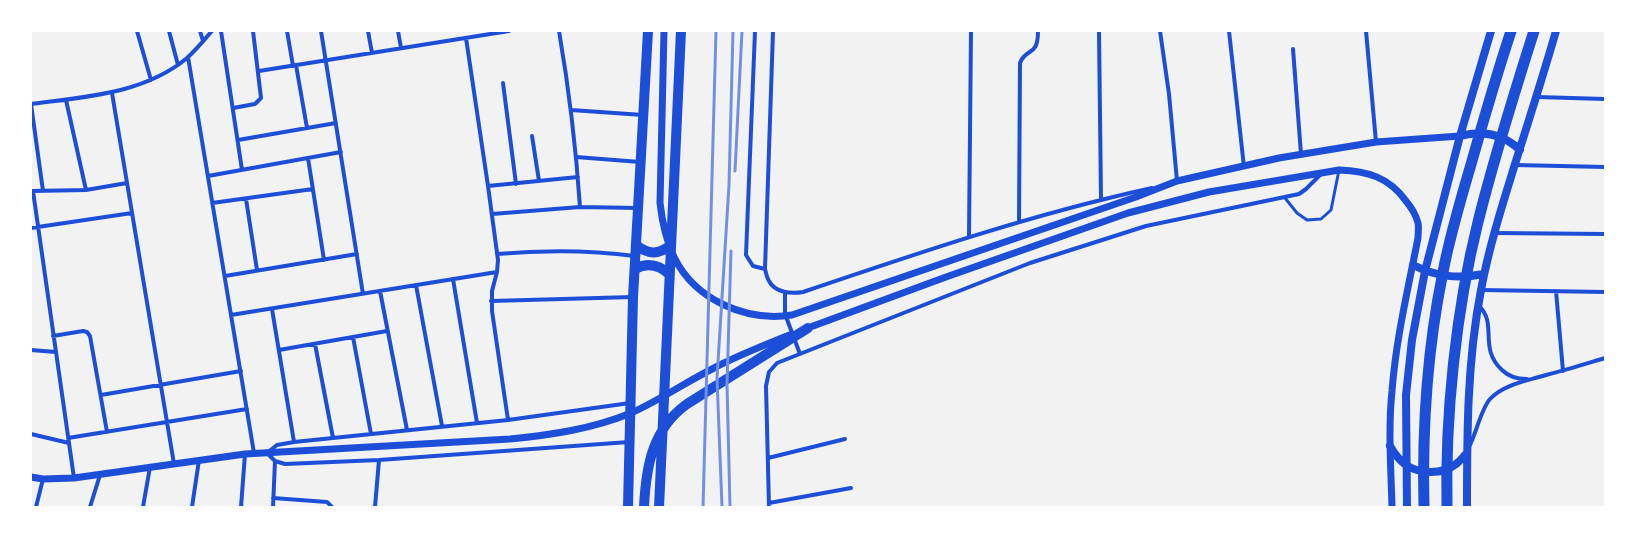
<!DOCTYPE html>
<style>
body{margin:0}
#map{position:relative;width:1636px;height:538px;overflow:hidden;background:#f2f2f2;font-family:Signika,sans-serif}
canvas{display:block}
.frame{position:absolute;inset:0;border:32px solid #fff;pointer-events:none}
</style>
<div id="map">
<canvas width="1636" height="538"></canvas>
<div class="frame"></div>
</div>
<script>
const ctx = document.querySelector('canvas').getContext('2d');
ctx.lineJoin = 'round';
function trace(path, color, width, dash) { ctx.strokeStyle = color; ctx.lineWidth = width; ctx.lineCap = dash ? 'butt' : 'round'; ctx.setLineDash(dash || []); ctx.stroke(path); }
const service = new Path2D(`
 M1285 198 1297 213 1307 220 1321 219 1331 210 1339 170`);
const minor = new Path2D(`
 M137 31 151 80
 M169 31 178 65
 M200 31 203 41
 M221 31 242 170
 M287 31 293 66
 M321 31 363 294
 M368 31 372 53
 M398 31 401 48
 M559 31C569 89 576 148 580 207
 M755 31 746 255 753 266 765 269
 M773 31 765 269C766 273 767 278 769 281 775 293 792 294 803 292 918 253 1033 214 1152 188
 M1099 31 1101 199
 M1160 31 1169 94 1177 181
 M1229 31 1244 167
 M1366 31 1376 142
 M466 38 488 186 498 260 497 272 492 291V311L508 420
 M1293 49 1301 154
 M188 57 254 453
 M296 65 307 128
 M259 71 509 31
 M503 83 516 184
 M112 93 174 464
 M1537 97 1605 99
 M66 100 86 190
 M31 104C84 97 144 94 187 58 196 50 204 40 212 31
 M31 104 43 191
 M233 108 255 104 261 98 253 31
 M571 110 643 115
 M532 136 539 181
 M238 140 336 123
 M576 157 640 162
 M308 158 324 260
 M1515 165 1605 167
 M208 176 341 152
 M488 186 578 177
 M32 191 86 190 127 183
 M33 191 74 478
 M246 199 257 270
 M212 203 313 189
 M492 214 580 207 638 208
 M1019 222 1020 63C1026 47 1038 58 1038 31
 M31 228 132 213
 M1494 233 1605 234
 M969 236 971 31
 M497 254C544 250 589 250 635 256
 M225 276 357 254
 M453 279 477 423
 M416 285 442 426
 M1481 290 1605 292
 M380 291 407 430
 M1556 291 1563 371
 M785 292V314L800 354
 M491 301 633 297
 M1479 306C1498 324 1478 348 1502 370 1508 376 1517 379 1527 379
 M272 309 294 442
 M231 315 497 272
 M53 336 83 331 87 332 90 336 107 432
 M353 337 371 434
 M315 344 333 438
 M31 350 56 352
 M279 350 387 331
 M101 395 241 371
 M31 434 69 443
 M68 438 247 409
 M629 442 379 460 285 464 275 461 267 453 277 445 294 442 508 420 630 403
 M1469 447C1476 434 1481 409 1490 399 1504 384 1527 381 1546 375 1566 370 1585 364 1605 358
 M768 458 845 439
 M273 498 327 502 332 507
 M769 503 851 488
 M36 507 43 479
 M90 507 100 475
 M143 507 150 467
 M192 507 199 460
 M241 507 245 454
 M273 507 275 461
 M375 507 379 460
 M769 507 766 386 769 372 777 363 1030 263 1146 226 1299 194 1306 189 1321 174`);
const tertiary = new Path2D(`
 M664 31 660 203C662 221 666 240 674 257 695 300 746 322 792 315L1136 197 1177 181 1279 158 1376 142 1460 136
 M805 329 946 277 1128 213 1209 192 1339 170C1367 171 1389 177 1406 201 1411 207 1416 215 1418 223 1419 227 1418 233 1418 238 1408 289 1396 339 1392 391 1388 429 1391 469 1392 507
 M31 477 43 479 74 478 245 454 510 439C551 435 592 429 631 413 660 400 686 382 714 368 739 355 765 345 792 334`);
const secondary = new Path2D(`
 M1460 136C1483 130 1503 134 1520 150
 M1413 265C1437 277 1458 279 1484 274
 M1390 446C1394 453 1399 460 1406 465 1420 474 1442 475 1456 464 1460 461 1463 457 1467 453
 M1407 507 1406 395 1412 340 1425 271 1460 136 1491 31
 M1467 507C1467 434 1467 362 1481 290 1489 247 1502 206 1515 164 1529 120 1543 76 1556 31`);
const trunk = new Path2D(`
 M636 245C649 255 658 255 671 245
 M635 269C648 262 659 265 669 274
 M628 507 633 297 648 31
 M644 507C646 467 652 429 687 404L808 328
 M659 507 681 31`);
const motorway = new Path2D(`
 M1424 507C1422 428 1427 350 1443 272 1450 235 1461 198 1472 161 1484 118 1497 74 1511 31
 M1447 507C1445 416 1456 310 1478 222 1494 158 1514 94 1534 31`);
const rail = new Path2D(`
 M735 171 742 31
 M703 507 716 31
 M722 507 717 378 729 185 733 31
 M730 507 727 384 731 251`);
trace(service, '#1d4ed8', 3);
trace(minor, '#1d4ed8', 4);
trace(tertiary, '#1d4ed8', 7);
trace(secondary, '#1d4ed8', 8);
trace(trunk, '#1d4ed8', 10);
trace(motorway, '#1d4ed8', 11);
trace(rail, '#7290e2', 3);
</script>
